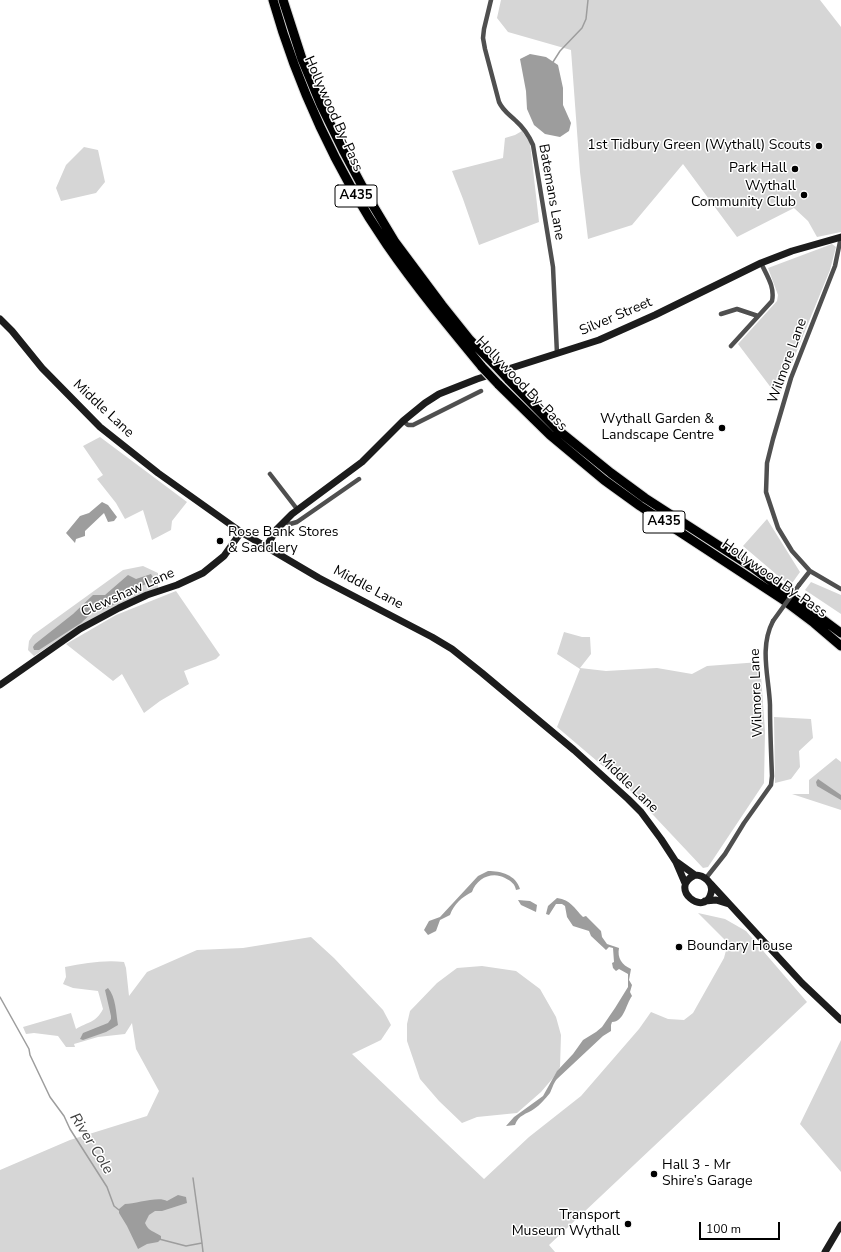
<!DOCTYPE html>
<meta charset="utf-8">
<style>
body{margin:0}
#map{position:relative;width:841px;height:1252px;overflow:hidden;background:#fff;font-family:"Nunito Sans",sans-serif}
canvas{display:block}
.scale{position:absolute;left:699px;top:1222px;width:81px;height:18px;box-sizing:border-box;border:2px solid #000;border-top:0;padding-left:5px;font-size:12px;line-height:14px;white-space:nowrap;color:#000;-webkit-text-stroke:3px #fff;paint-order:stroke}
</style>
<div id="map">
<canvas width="841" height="1252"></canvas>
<div class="scale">100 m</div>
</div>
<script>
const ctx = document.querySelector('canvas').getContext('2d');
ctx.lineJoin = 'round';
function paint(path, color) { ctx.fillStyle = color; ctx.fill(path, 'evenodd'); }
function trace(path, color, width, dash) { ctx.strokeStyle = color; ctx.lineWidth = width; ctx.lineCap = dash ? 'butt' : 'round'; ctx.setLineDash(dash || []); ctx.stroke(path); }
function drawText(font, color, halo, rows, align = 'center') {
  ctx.font = font + ' "Nunito Sans",sans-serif'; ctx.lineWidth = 3; ctx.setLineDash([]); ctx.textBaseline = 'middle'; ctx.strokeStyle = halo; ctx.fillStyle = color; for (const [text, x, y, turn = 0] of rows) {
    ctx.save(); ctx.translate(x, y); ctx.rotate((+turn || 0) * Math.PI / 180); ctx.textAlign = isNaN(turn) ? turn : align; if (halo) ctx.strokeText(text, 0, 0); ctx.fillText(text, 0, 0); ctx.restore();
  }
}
const green = new Path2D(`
 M501 0H820L841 27V232L817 237 808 221 794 208 737 237 683 164 632 225 588 239 580 172 571 50 508 32 497 18Z
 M522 131 530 143 539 222 479 245 463 199 452 171 503 158 505 138 515 135Z
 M84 147 98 150 105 182 96 193 61 201 56 188 66 165Z
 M832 244 836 247 830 270 778 397 738 344 777 301 778 295 768 268Z
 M100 437 187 502 172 521 171 530 152 540 143 510 125 519 116 503 97 479 103 475 83 446Z
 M767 519 800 572 790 586 743 546Z
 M143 566 158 573V588L105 612 75 629 34 656 28 650 29 641 33 635 123 570Z
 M811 582 841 595V614L805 590Z
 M176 591 220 655 216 659 184 671 189 684 160 701 144 713 122 674 113 681 66 644 116 615Z
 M564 632 582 637H590L591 654 580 668 606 671 657 668 692 674 707 666 760 662 765 731 764 783 708 867 703 868 624 784 557 727 580 669 557 654Z
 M774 717 811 719 813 738 799 751 800 767 791 779 775 783Z
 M836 758 841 762V810L792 794H809V780Z
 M698 913 725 919 746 931 807 1002 549 1245 555 1252H0V1170L70 1140 147 1116 159 1091 136 1049 132 1023 125 1034 98 1037 74 1044 75 1047H66L58 1036 34 1033 26 1034 23 1027 71 1013 76 1029C87 1022 96 1023 103 1009L98 991 73 988 63 984 66 977 65 967C85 963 104 960 124 962L126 968 129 996 147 972 197 950 243 948 311 937 334 958 383 1010 391 1025 381 1040 352 1054 484 1179 529 1137 581 1096 639 1029 651 1012 668 1019 684 1020 693 1013 724 958 728 943Z
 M482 966 516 971 540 989 556 1017 561 1035 560 1067 553 1078 541 1092 517 1113 477 1117 462 1123 439 1101 420 1079 407 1041V1024L410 1011 437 983 457 968Z
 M841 1040V1172L800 1124Z`);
const water = new Path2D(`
 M530 54 546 57 558 65 563 88V105L571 123 569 131 560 137 545 134 534 125 527 109 526 91 520 59Z
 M102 502 108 505 117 517 114 521 108 522 104 513 85 531V536L76 539 75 543 66 533 80 516 89 513Z
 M151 574 155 581 127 591 113 605 102 610 93 612 81 623 39 650H34L33 647 35 644 73 614 93 595H105L128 575 136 579Z
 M818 779 841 795V800L817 786 816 782Z
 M488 871C501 871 516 875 520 889L516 890C515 884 511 881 505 878 492 871 477 878 472 892 462 897 454 904 450 915L440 920 436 931 428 935 424 930 429 921 440 917 478 876Z
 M557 898C571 900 574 908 583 917L586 916 601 931 602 937 607 944 619 948C617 958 622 965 631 969L629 980 632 985 630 992 632 996C626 1004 624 1022 612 1022L611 1025V1031L603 1036 557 1079C553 1084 552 1089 550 1093 545 1099 540 1105 534 1109 527 1114 518 1115 515 1125L506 1126 514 1117 543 1096 557 1071 573 1054 583 1040 596 1032 602 1027 615 1008 628 987V974L619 969 616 971 613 968 612 963 614 962 613 948 609 947 606 950 591 936 589 931 573 926 567 917 565 906 562 904H556L549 915 546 914 548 906Z
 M518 900 530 901 537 905 536 912 521 905Z
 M108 988C116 997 116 1013 118 1025L106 1032 83 1040 80 1039 83 1033 108 1023 111 1019V1016L105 990Z
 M178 1195 186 1197 187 1203 162 1211H155L149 1215 145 1223C149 1232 154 1231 161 1236V1239L158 1242 147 1244 138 1249 127 1226 119 1213V1209L125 1204C136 1204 158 1196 167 1201Z`);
const stream = new Path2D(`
 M553 62 560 51 582 28 586 19 588 0
 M0 997 29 1049 30 1055 50 1097 64 1116 70 1129 107 1187 114 1206 119 1210
 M193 1178 202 1243
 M159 1239 186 1246 202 1243 203 1252`);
const street = new Path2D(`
 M491 0 484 29 483 38 485 49 499 102C503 111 509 114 516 121 524 128 529 136 533 145L553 267 557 354
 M841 237 835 266 791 378 773 439 767 463 766 492 778 528 792 551 810 571 841 589
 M721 314 737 309 758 316
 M731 346 772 301C775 287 767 276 761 263
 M403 421 408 425H413L481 391
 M270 474 297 509
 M284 521 290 524 297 522 359 479
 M799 585 810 571
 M706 878 725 854 744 823 771 785 772 776C771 752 770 729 770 705 769 677 759 648 773 621`);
const secondary = new Path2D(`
 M0 319 12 331 42 368 100 427 158 473 241 532 319 578 432 637 452 649 482 673 574 750 628 799 641 812 661 839 676 862 685 883
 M266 547 277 529 292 514 362 462 403 421 425 403 439 394 477 379 599 340 655 315 761 263 792 251 841 237
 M0 685 80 629 119 608 147 595 177 585 203 573 224 556 241 532
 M677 862 695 875
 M695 875C704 875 714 883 711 893 705 918 667 888 695 875Z
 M711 884 802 983 841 1020
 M705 901 716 900 729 904
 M825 1252 841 1225`);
const highway = new Path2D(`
 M273 0C297 85 337 172 387 245 416 287 449 327 482 367
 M283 0 302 59 321 105 344 152 368 197 395 242 442 305 470 340 494 364
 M508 379 558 430 611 473 645 498 752 567 841 633
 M498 384 550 435 604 480 640 506 782 599 814 623 841 646`);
const streetBridge = new Path2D(`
 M773 621 799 585`);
const highwayBridge = new Path2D(`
 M494 364 508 379
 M482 367 498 384`);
const markers = [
 [819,146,4,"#000"],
 [795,169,4,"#000"],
 [804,195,4,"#000"],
 [722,428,4,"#000"],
 [220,541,4,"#000"],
 [679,947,4,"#000"],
 [654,1174,4,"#000"],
 [628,1224,4,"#000"]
];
const shields = [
 [356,196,42],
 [664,522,42]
];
const shieldNames = [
 ["A435",356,196],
 ["A435",664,522]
];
const streetNames = [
 ["Hollywood By-Pass",333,114,66],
 ["Batemans Lane",551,192,80],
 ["Silver Street",616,317,-23],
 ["Wilmore Lane",788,361,-70],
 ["Hollywood By-Pass",521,384,46],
 ["Middle Lane",103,409,43],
 ["Hollywood By-Pass",774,579,35],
 ["Middle Lane",368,588,28],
 ["Clewshaw Lane",128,593,-24],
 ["Wilmore Lane",757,693,-92],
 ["Middle Lane",628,784,44]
];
const poiNames = [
 ["1st Tidbury Green (Wythall) Scouts",811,146],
 ["Park Hall",787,169],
 ["Wythall",796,187],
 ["Community Club",796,203],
 ["Wythall Garden &",714,420],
 ["Landscape Centre",714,436],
 ["Rose Bank Stores",228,533,"left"],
 ["& Saddlery",228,549,"left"],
 ["Boundary House",687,947,"left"],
 ["Hall 3 - Mr",662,1166,"left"],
 ["Shire’s Garage",662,1182,"left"],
 ["Transport",620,1216],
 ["Museum Wythall",620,1232]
];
const waterNames = [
 ["River Cole",91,1144,58]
];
paint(green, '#d6d6d6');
paint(water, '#9d9d9d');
trace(stream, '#9d9d9d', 1.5);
trace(highway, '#dbdbdb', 11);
trace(street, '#4f4f4f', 4.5);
trace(secondary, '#1c1c1c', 7);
trace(highway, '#000', 9);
trace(highwayBridge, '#dbdbdb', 11, []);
trace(streetBridge, '#4f4f4f', 4.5);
trace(highwayBridge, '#000', 9);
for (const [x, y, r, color] of markers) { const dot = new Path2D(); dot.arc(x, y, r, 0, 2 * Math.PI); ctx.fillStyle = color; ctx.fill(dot); trace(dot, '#fff', 1.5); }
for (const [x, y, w] of shields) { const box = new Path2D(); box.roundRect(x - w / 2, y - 11, w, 22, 3); ctx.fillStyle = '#fff'; ctx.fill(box); trace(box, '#000', 1); }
drawText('bold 13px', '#000', null, shieldNames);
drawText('14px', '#000', '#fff', streetNames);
drawText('14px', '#000', '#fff', poiNames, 'right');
drawText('italic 15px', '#3e3e3e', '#fff', waterNames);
</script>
